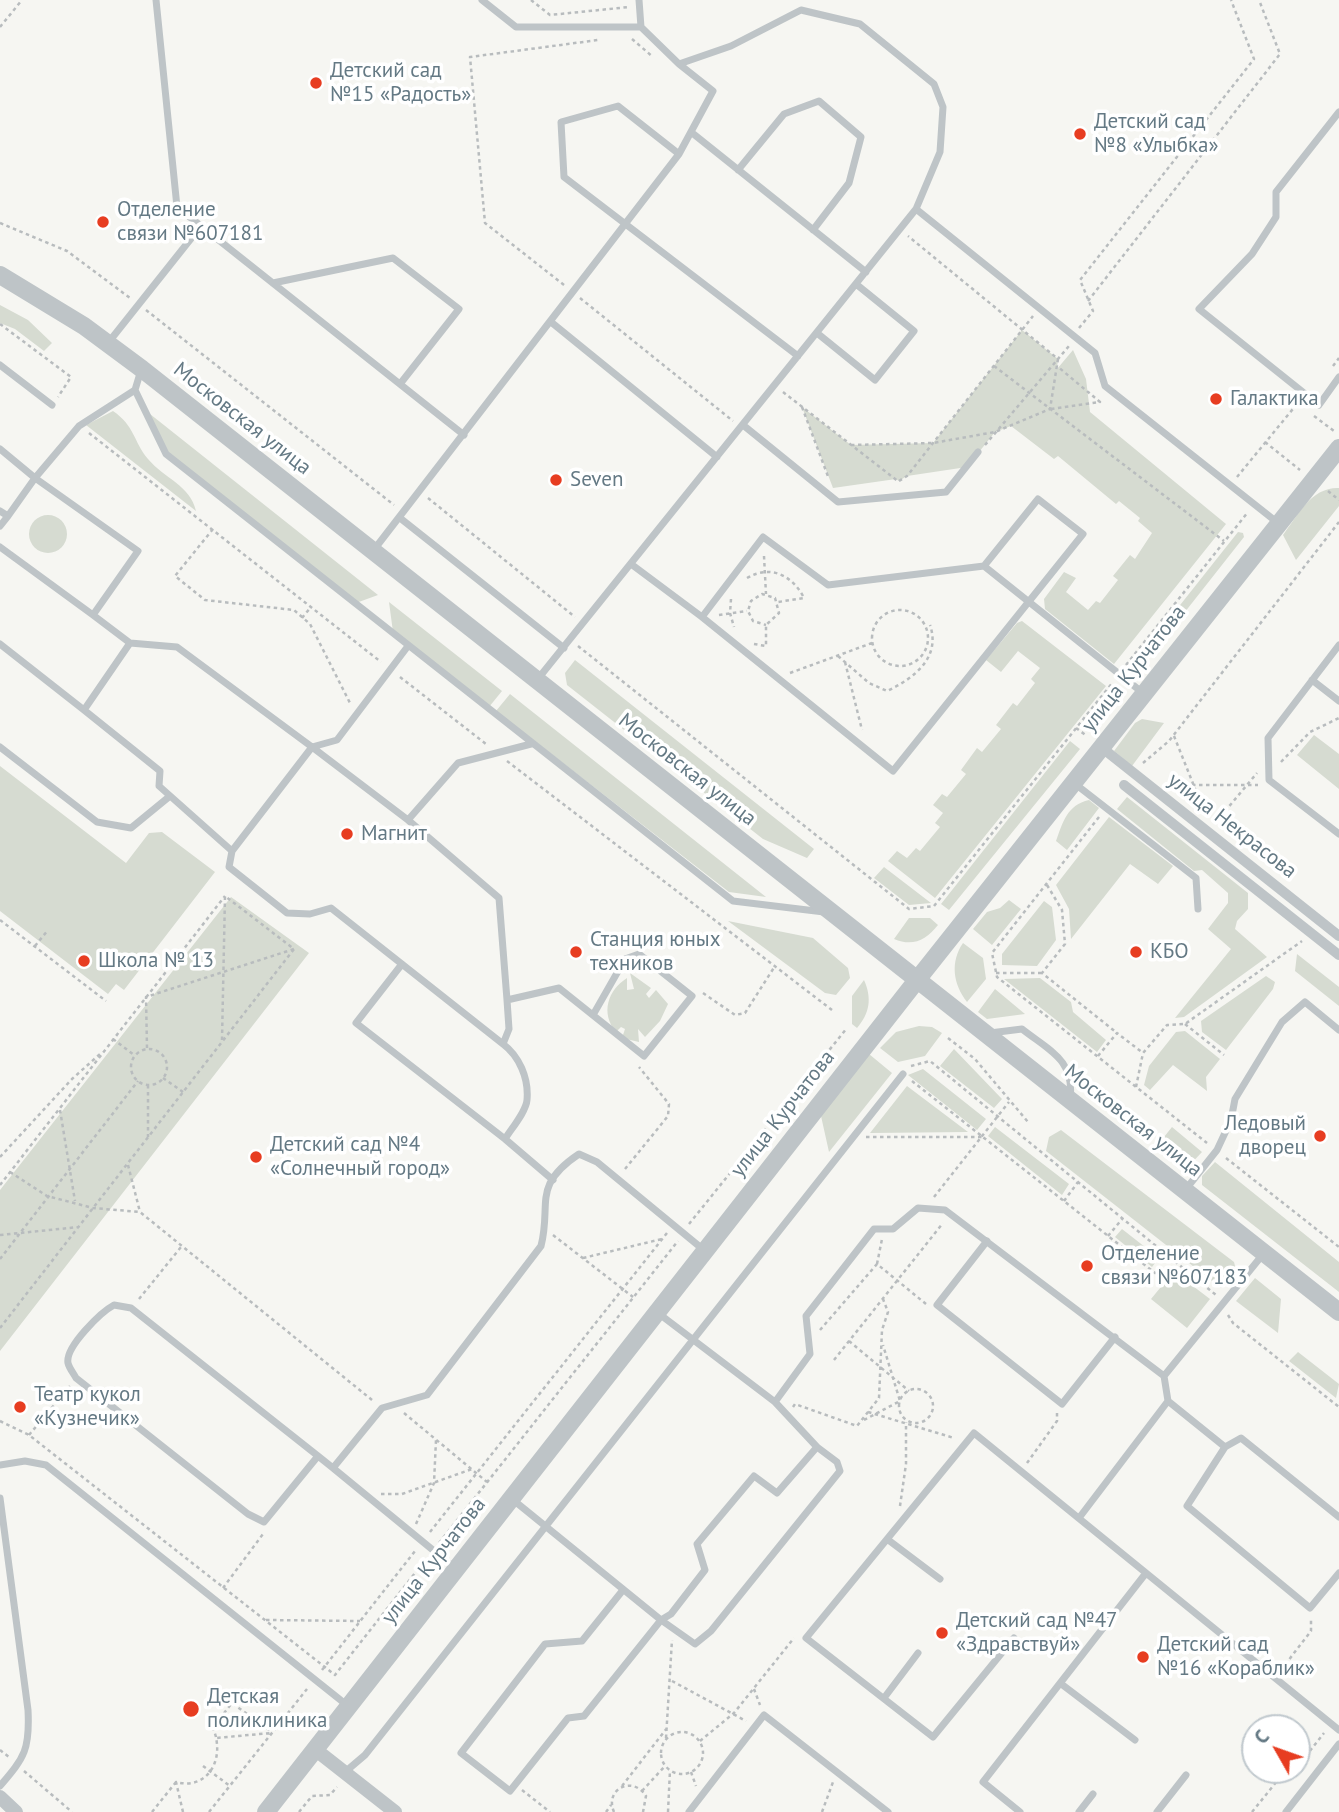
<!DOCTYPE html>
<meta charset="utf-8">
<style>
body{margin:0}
#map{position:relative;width:1339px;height:1812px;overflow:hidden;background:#f6f6f2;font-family:"PT Sans",sans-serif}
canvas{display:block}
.north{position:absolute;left:1241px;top:1714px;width:70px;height:70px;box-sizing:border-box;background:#fff;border:2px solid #c1c9ce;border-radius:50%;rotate:310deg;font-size:19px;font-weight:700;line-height:28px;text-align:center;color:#647984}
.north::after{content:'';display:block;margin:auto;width:24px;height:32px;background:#e73d21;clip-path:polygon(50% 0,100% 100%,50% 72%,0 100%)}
</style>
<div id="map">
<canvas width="1339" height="1812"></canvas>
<div class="north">С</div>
</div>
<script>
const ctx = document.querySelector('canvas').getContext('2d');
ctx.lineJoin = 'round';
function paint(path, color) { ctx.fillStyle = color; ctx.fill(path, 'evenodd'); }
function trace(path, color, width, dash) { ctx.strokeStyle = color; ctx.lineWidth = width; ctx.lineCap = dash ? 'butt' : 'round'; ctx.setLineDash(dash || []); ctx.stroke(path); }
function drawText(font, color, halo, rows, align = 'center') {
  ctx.font = font + ' "PT Sans",sans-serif'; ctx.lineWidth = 7; ctx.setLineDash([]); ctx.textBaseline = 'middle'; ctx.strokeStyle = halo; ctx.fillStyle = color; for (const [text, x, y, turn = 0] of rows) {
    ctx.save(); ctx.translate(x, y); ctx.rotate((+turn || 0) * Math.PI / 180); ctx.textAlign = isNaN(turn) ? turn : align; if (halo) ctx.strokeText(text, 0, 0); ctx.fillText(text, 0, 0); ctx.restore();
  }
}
const green = new Path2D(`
 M0 305 28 320 52 343 44 351 15 329 0 323Z
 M1022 330 1058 359 1057 369 1073 350 1086 379 1090 412 1226 524 1114 664 1045 609 1044 599 1064 572 1076 578 1066 592 1088 610 1096 601 1100 603 1118 580 1113 576 1130 555 1135 559 1152 533 1138 521 1140 518 1119 501 1116 504 1058 456 1054 459 1011 426 995 432 967 467 907 476 899 481 896 479 833 488 802 407 851 445 933 443Z
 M113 411C135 426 133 441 148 459 165 479 190 485 196 511L86 425Z
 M150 414 378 595 356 603 167 453Z
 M1339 488V506L1296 560 1283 535C1298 515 1311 487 1339 488Z
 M29 534a19 19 0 1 1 38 0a19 19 0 1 1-38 0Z
 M1238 532 1243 533 1244 537 1140 669 1127 672Z
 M389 602 502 691 489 707 393 632Z
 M1022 621 1106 686 935 898 888 861 897 851 907 858 916 848 920 851 940 827 935 823 943 813 933 805 942 794 947 797 966 774 961 770 977 748 982 752 1001 729 996 725 1013 703 1017 706 1035 683 1031 679 1040 668 1018 651 1001 672 986 660 1017 623Z
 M575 660 814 849 807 858 763 839 567 685 565 673Z
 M510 694 766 897 729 892 496 711Z
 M1142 719 1164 723 1132 766 1114 751 1135 723Z
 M1314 735 1339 754V789L1297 755Z
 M1070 741 1080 749 949 910 941 904Z
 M0 766 126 863 149 833 162 832 215 872 124 990 116 984 108 994 0 911Z
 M1127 797 1248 893V909L1237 921 1235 929 1267 957 1184 1017 1175 1018 1231 949 1208 929 1228 903V893L1202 870 1194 871 1117 809Z
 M1089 800 1099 808 1067 850 1056 841C1063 822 1067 805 1089 800Z
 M1109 817 1173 866 1158 884 1130 864 1071 939 1069 909 1056 885Z
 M884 867 931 903 909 905 874 878Z
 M231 897 309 953 0 1351V1190Z
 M1009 900 1021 909 992 945 973 929 987 912 1000 908Z
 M1044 901 1052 907 1056 940 1037 966 1002 965V954Z
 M909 918H930L938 925C926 940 913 947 894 939Z
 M728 921 813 938 848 968 850 978 836 995 825 993Z
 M963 943 983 958 986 979 967 1002C953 984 950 962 963 943Z
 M1297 954 1339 987V1006L1295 971Z
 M630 973 651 988 646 994 649 998 656 990 668 1004 660 1021 645 1037 638 1029 639 1042 622 1038 625 1029 621 1027 616 1032C600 1013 608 990 627 978V990L634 989Z
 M1266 976 1275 982 1273 989 1226 1050 1202 1032 1201 1021Z
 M1040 978 1071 1002 1073 1012 1106 1040 1097 1052 1004 979Z
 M864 980C872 998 870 1013 857 1028L852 1024V996Z
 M995 989 1025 1014 987 1019 978 1012Z
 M919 1026 932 1027 942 1033 925 1056 898 1062 880 1048 896 1032Z
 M1185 1031 1220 1059 1206 1077 1207 1091 1173 1065 1150 1090 1144 1085 1149 1066 1176 1032Z
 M954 1049 1002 1099 994 1108 940 1066Z
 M869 1054 892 1073 829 1152 821 1116Z
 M923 1069 986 1119 977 1130 908 1075Z
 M907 1086 968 1132 870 1133Z
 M995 1127 1069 1184 1062 1195 988 1136Z
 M1172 1127 1202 1152 1187 1168H1179L1160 1142Z
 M1061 1130 1234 1262 1236 1270 1221 1288 1046 1151 1049 1137Z
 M1215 1162 1339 1262V1292L1202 1185V1176Z
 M1122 1229 1159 1258 1152 1267 1115 1237Z
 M1255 1278 1281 1299 1278 1333 1236 1301Z
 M1185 1280 1210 1299 1187 1328 1151 1299 1165 1282Z
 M1298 1352 1339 1384 1336 1398 1289 1361Z`);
const path = new Path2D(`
 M531 0 550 15 629 7
 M0 27 22 0
 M632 39 653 57
 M0 223 67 251 130 298
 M564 285 485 223 470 57 598 40
 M580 298 733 421
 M1088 301 1280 54 1259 0
 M146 310 394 505
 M0 324 71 377 58 397
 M1079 328 1093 311 1080 280 1254 59 1231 0
 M994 366 1224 541
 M1333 366 1339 358
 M783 392 899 482
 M802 407 829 479
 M1051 409 1100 402 1057 366
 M1314 416 1334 431
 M89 433 381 662
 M1265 442 1300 470
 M851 445 933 443 995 432 1050 409 1058 359 908 236
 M985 445 1069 346
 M1237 477 1297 404
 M899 481 907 476 1033 316
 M1328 491 1339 500
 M428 498 575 617
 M213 529 175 576 205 600 294 610 310 624 350 703
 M764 556 766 594
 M747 578C771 564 793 576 804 598L778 602
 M731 599 730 613 734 627
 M872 638a28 28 0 1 1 56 0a28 28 0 1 1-56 0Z
 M719 615 747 611
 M302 618 311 607
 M754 644 766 646V625L779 613 775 598 762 594 751 601 748 611 753 621 766 625
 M578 646 909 909 934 906 1113 682
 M838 656 869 683 887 691C915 678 941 657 930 625
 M845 662 862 730
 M1126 665 1248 512
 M790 673 872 643
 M400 677 486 744
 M1076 728 1087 736
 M1174 736 1204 811
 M507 761 832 1010
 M1281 762 1310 732 1339 718
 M1143 763 1169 741 1339 522
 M1171 785H1258
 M1099 817 992 953 997 977 1207 1143
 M1216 822 1257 773
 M1047 885 1062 910 1065 944 1042 973 1117 1033
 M0 920 106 1001
 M35 946 48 930
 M996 973H1042
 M703 993 735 1015 745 1013 775 966
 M1185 1024 1224 1055
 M948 1038 975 1059 1028 1122
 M113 1039 134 1055
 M222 1040 225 896
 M147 1048 146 997 294 949 225 896
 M131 1067a18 18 0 1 1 36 0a18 18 0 1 1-36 0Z
 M1098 1056 1117 1033 1143 1053 1167 1025 1185 1024 1302 941
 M911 1066 930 1061 1216 1295
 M163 1078 183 1092
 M912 1081 1155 1273 1188 1270
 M148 1085V1137
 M1136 1087 1143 1053
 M60 1110 75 1201
 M866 1137H982
 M0 1157 72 1079 100 1054
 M1226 1158 1339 1247
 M128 1165 140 1212
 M625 1169 668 1116 669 1104 639 1067
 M10 1172 47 1196 93 1208 140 1212 372 1400
 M0 1185 225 896
 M934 1197 1009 1102
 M1064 1201 1078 1182
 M689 1224 847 1028
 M0 1235 79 1227
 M553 1235 633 1297
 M1108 1236 1123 1218
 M583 1258 662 1239
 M0 1259 138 1081
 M877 1264 882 1239
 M139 1299 181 1247
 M1228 1315 1233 1323 1339 1407
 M0 1328 294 949
 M820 1330 877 1264 926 1304
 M849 1341 909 1391
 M834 1360 943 1223
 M899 1406a17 17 0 1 1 34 0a17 17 0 1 1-34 0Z
 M793 1407 795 1404 857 1426 879 1398 882 1330 888 1312 883 1299
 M868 1412 954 1438
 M404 1413 487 1482
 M864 1420 900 1401 883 1345
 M0 1421 29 1435 335 1675 426 1559
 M29 1435 70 1386
 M1027 1463 1057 1421V1413
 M381 1494H402L472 1469
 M900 1506 906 1464V1422
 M416 1524 434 1483 436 1440
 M430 1532 667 1233
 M439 1543 678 1241
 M223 1588 263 1534
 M266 1620 360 1621
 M322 1670 415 1551
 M1281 1670 1311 1631V1620
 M672 1681 746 1721
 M754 1689 760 1705
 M661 1753a21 21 0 1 1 42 0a21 21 0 1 1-42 0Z
 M216 1737 213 1727 232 1703 272 1732
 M666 1738 672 1640
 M700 1741 734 1713 794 1638
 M0 1750 9 1757
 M1297 1756 1309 1752 1324 1733
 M203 1766 230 1786
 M24 1771 72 1812
 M691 1772 696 1786
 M622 1786 667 1728
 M522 1790 550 1812
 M642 1791 665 1766
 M152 1812 176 1782
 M183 1812 176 1782C205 1790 222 1764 216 1738L271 1733
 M209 1812 307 1689
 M299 1812 312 1796 330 1795 337 1787
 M606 1812 611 1805
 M614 1812C604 1789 633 1775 646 1796L643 1812
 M668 1812 670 1770
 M822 1812 833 1782
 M1252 1812 1286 1770`);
const service = new Path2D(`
 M156 0 177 207 201 226
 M482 0 516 27H641L679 64 731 46 801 10 860 24 934 84 943 107 940 152 916 209 537 680
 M639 0 641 27
 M1339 112 1276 192V217L1252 254 1199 309 1319 405 1339 377
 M691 132 866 272
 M679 154 618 106 561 122 564 177 798 356
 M738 170 784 114 819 101 861 137 849 183 813 230
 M916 209 1095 353 1105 386 1278 523
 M273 283 393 258 459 309 400 384
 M551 322 717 457
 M817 333 875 380 914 331 856 284
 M108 343 201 226 464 435
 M0 365 52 405
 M141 370 135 390 166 454 733 901 824 912
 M743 425 838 502 946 492 978 452
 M0 449 35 478 8 516 0 511
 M400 518 564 648
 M0 526 8 516
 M0 547 93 615 138 551 35 478 79 426 135 390
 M373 551 679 154 713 91 679 64
 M631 564 702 617 763 537 828 585 984 566 1143 693
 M702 617 893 771 1083 534 1038 499 984 566
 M0 644 84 710 130 643 93 615
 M1339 645 1268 738 1269 780 1339 834
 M1312 680 1339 701
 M84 710 160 771 159 786 232 851 312 747 177 647 130 643
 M0 747 97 822 131 828 170 796
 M312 747 408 820 458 763 531 744
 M312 747 337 740 408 646
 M1074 783 1196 878 1198 909
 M408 820 499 898 507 1000 559 988 644 1056 692 996 639 954 625 959 593 1015
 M232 851 229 867 287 913 310 914 331 908 503 1044 509 1029 507 1000
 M402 964 356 1023 505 1139
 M990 1033 1022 1029C1050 1051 1075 1060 1070 1099
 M503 1044C519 1056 529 1078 527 1100 526 1112 511 1129 505 1139L553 1180
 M1186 1189 1217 1150 1231 1120 1235 1099 1282 1022 1305 1002 1339 1030
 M987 1241 937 1305 1062 1404 1115 1337
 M1168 1401 1225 1447 1241 1438 1339 1517
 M775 1402 810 1354 806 1316 874 1229H893L918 1208 945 1210 1164 1376
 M1225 1447 1187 1506 1310 1608 1339 1573
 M318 1456 264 1522 248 1514 76 1378C74 1374 69 1368 68 1363 65 1347 101 1312 114 1305L131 1308 318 1456 333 1468
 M0 1465 25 1461 46 1465 348 1706
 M0 1498 28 1710C30 1749 25 1757 0 1786
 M512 1499 661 1620 671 1614 705 1570 697 1544 754 1476 777 1493 817 1447 775 1402 658 1313
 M1079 1518 1168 1401 1164 1376 1264 1253
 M887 1539 940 1579
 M456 1569 333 1468 382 1408 427 1395 541 1246C552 1204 531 1186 579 1154L597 1162 705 1251
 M623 1590 582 1641 545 1644 461 1753 510 1791 568 1718 584 1716 661 1620 695 1644 711 1631 840 1471 837 1462 817 1447
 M1014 1638 933 1737 806 1638 974 1433 1339 1730
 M1060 1683 1135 1740
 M884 1698 918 1653
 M345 1772 365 1755 903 1074
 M689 1812 764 1715 888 1812
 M1020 1812 983 1782 1146 1573
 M1079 1812 1093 1794
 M1157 1812 1186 1775
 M1286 1812 1339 1744`);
const pedestrian = new Path2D(`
 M1101 747 1339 936
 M1124 785 1339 955`);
const minor = new Path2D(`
 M316 1750 395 1812
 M0 1797 16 1812`);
const tertiary = new Path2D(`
 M0 275 84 326 142 369 1339 1312
 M266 1812 917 980 1339 448`);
const markers = [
 [316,83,7,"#e73d21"],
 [1080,134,7,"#e73d21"],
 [103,222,7,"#e73d21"],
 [1216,399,7,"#e73d21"],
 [556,480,7,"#e73d21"],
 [347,834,7,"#e73d21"],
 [576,952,7,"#e73d21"],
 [1136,952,7,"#e73d21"],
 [84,961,7,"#e73d21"],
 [1320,1136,7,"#e73d21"],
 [256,1157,7,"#e73d21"],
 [1087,1266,7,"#e73d21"],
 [20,1407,7,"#e73d21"],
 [942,1633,7,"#e73d21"],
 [1143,1657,7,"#e73d21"],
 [191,1709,9,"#e73d21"]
];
const poiNames = [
 ["Детский сад",330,71],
 ["№15 «Радость»",330,95],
 ["Детский сад",1094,122],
 ["№8 «Улыбка»",1094,146],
 ["Отделение",117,210],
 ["связи №607181",117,234],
 ["Галактика",1230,399],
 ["Seven",570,480],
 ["Магнит",361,834],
 ["Станция юных",590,940],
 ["техников",590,964],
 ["КБО",1150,952],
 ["Школа № 13",98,961],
 ["Ледовый",1306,1124,"right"],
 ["дворец",1306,1148,"right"],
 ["Детский сад №4",270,1145],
 ["«Солнечный город»",270,1169],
 ["Отделение",1101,1254],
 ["связи №607183",1101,1278],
 ["Театр кукол",34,1395],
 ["«Кузнечик»",34,1419],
 ["Детский сад №47",956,1621],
 ["«Здравствуй»",956,1645],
 ["Детский сад",1157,1645],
 ["№16 «Кораблик»",1157,1669],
 ["Детская",207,1697],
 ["поликлиника",207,1721]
];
const streetNames = [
 ["Московская улица",242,419,38],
 ["улица Курчатова",1134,669,-52],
 ["Московская улица",687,770,38],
 ["улица Некрасова",1232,826,38],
 ["улица Курчатова",783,1114,-52],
 ["Московская улица",1133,1121,38],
 ["улица Курчатова",434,1561,-52]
];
paint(green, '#d6dbd1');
trace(path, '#b8bcbe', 2.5, [3.5, 3.5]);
trace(service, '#bec4c7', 7);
trace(pedestrian, '#bec4c7', 10);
trace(minor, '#bec4c7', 14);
trace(tertiary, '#bec4c7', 18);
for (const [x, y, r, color] of markers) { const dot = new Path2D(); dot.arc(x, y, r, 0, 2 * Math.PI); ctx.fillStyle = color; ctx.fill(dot); trace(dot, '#fff', 2.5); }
drawText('21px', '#647984', '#fff', poiNames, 'left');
drawText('21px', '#647984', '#fff', streetNames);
</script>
